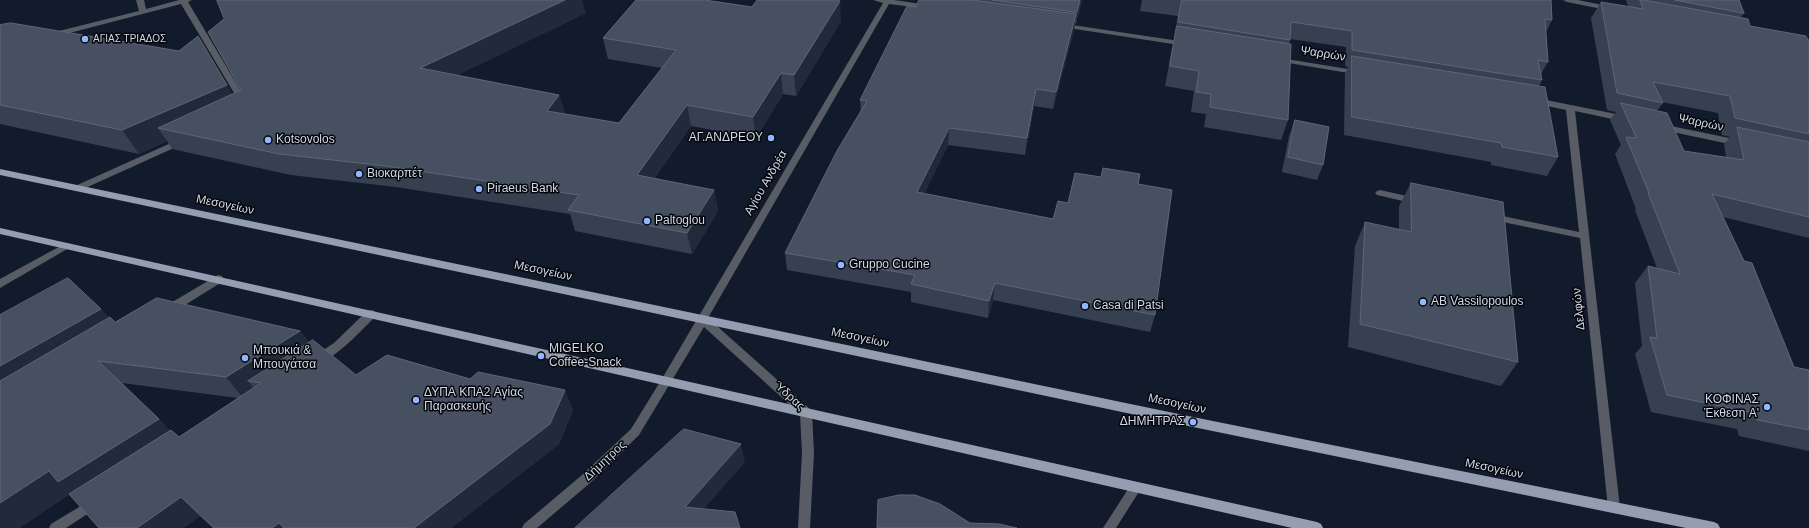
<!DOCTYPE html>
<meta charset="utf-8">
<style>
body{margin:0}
canvas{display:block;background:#121b2b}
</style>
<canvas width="1809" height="528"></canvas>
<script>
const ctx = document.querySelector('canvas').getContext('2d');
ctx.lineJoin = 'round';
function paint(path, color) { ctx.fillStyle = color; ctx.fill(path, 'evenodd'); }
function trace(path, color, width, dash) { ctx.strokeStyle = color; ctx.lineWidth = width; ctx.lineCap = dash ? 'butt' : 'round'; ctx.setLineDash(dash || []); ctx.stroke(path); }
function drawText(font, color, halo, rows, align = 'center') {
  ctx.font = font + ' Helvetica,sans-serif'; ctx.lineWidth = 3; ctx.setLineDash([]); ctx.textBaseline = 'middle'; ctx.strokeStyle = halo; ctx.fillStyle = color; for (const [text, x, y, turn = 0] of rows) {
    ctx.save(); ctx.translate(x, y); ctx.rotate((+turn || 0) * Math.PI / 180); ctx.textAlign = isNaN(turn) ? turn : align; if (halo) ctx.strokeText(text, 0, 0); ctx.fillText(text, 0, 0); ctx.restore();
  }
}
const minor = new Path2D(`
 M136 0H144L146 9 179 0H192L188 2 248 103 247 105 244 106 240 103 181 4 54 37 50 35 51 33 139 11Z
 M873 0H894L929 5 933 7 929 9 889 4 708 318 810 409 812 412 814 453 810 528H798L802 453 800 414 704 327 639 435 590 483 537 528H522L524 524 582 475 631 429 663 377 883 3Z
 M1563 0H1578L1612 7 1616 9 1612 11 1567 2Z
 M1059 23 1186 42 1190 44 1186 46 1062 27 1058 25Z
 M1274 57 1360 71 1364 73 1360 75 1277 61 1273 59Z
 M1536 98 1626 116 1630 119 1626 122 1575 111 1620 508 1618 512 1614 513 1610 512 1608 508 1580 238 1493 220 1488 217 1493 214 1579 232 1566 110 1533 103V99Z
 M1661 124 1739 140 1743 143 1739 146 1658 129 1657 127Z
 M182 138 186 141 185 143 81 190 78 191 73 188 75 186Z
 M1380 190 1416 198 1421 201 1416 204 1377 195 1375 193 1377 191Z
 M66 243 69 244 71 246 69 248 0 288V279Z
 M218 275 222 276 223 279 222 282 172 313H164L163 310 164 307Z
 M371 310 375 311 376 314 375 317C364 327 329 367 314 362L313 359 314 356 334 343 367 311Z
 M1136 482 1140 483 1142 487 1116 528H1103L1132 483Z
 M94 498 98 499 100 503 98 507 66 528H49L51 524Z`);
const major = new Path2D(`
 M0 169 1193 417 1714 522 1718 524 1720 528H1686L1193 427 0 175Z
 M0 228 1317 522 1321 524 1323 528H1292L0 234Z`);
const wall = new Path2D(`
 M919 0H1082L1076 24 1075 23 1074 30 1053 109 1034 106 1025 155 948 145 924 194 1053 219 1068 203 1138 184 1155 315 1150 332 993 300 988 318 911 302V292L787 270 785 253 861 112 860 100 916 7Z
 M1142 0H1551L1552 20 1546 32 1548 62 1541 74 1542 80 1539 86 1558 157 1547 176 1491 165V162L1344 135 1345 74 1348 67 1345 66 1346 47 1290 39 1289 44 1288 120 1281 140 1204 127 1206 114 1191 112 1194 91 1165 86 1178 16 1140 11Z
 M1626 0H1739L1744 13 1740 18 1750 26 1809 40V238L1723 217 1794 367 1809 370V451L1739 436 1737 429 1651 412 1635 354 1642 346 1635 283 1648 266 1657 268 1635 210 1636 209 1615 154 1621 145 1610 120 1616 112 1607 110 1591 18 1601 2 1628 6ZM1662 102 1718 113 1722 135 1730 137 1724 144 1726 157 1684 151 1657 111 1663 103Z
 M586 13 457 75 559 95 565 114 619 123 662 68 608 59 603 38 841 21 796 96 783 94 756 138 691 126 654 179 714 190 718 211 692 254 575 231 570 214 396 187 291 175 172 149 167 141 139 154 0 124V25L232 94Z
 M1295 120 1323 165 1317 180 1282 172 1289 136Z
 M1411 183 1518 362 1501 386 1348 347 1355 246 1365 222 1399 230V206Z
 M101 309 109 318 115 322 300 331 309 343 356 375 573 410 559 444 451 528H213L200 516 183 528H99L71 493 19 528H0ZM122 383 238 398 179 437 170 431 159 419Z`);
const shadedWall = new Path2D(`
 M565 0H582L586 13 429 89 420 68Z
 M1080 0H1082L1076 24 1077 12Z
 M840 1 841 21 796 96 794 75Z
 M1076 14 1074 30 1053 109 1056 92Z
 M198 36 241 108 158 128 167 141 139 154 122 130Z
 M781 73 783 94 756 138 753 117Z
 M1036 89 1034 106 1025 155 1027 138Z
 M559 95 566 115 547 111Z
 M687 105 691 126 642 196 637 175Z
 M949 128 948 145 917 209V192Z
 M714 190 718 211 692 254 687 233Z
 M995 283 993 300 988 318 989 301Z
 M101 309 120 331 0 402V366Z
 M300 331 315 353 261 383 248 381 256 391 244 399 226 377Z
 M565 390 573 410 559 444 451 528H414Z
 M159 419 179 440 71 493 19 528H0V503L49 471Z
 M741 444 745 462 690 525 685 507Z
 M181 497 200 516 183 528H137Z
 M279 523 284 528H272Z`);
const building = new Path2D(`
 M217 0H565L420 68 559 95 547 111 619 123 676 50 603 38 636 0H705L752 7 757 0H837L840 1 794 75 781 73 753 117 687 105 637 175 714 190 687 233 568 210 579 195 386 166 279 154 158 128 241 90 208 32 224 19Z
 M919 0H972L1076 14 1056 92 1036 89 1027 138 949 128 917 192 1053 219 1058 201 1068 203 1075 173 1101 177 1103 168 1140 174 1138 184 1172 190 1155 315 995 283 989 301 911 284 915 275 785 253 838 149 867 101 860 100 907 6 916 7Z
 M992 0H1080L1077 12Z
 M1182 0H1551L1552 20 1545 19 1548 62 1538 60 1542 80 1352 50V31L1291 22 1290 40 1178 22Z
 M1640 0H1644L1748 19 1750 26 1806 36 1808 40H1809V134L1735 118 1730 96 1653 82 1663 103 1617 93 1601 2 1643 9Z
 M1675 0H1739L1744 13Z
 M11 23 179 51 198 36 227 85 122 130 0 105V25Z
 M1177 26 1291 44 1288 120 1210 107 1211 94 1196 92 1199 71 1170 66Z
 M1352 56 1545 87 1558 157 1502 147 1501 143 1352 117Z
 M1621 103 1667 113 1684 151 1744 160 1737 127 1809 142V217L1712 194 1744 261 1752 263 1794 367 1809 370V430L1757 420 1754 413 1667 395 1650 337 1657 338 1648 266 1680 274 1648 193H1649L1626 137 1636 138Z
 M1295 120 1329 127 1323 165 1288 157Z
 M1411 183 1503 202 1518 362 1360 324 1365 222 1411 232Z
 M68 278 101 309 0 366V315Z
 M157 298 300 331 226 377 98 361 159 419 58 482 49 471 0 503V381L110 317 115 322Z
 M313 340 356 375 387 355 470 379 478 372 565 390 550 424 414 528H284L279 523 272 528H214L181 497 137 528H99L69 494 171 430 179 437 261 383 248 381Z
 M684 429 741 444 685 507 735 512 740 528H575Z
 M899 495H915L940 504 970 523 999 524 1017 528H877L878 500Z`);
const markers = [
 [85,39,4,"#91b8fd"],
 [771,138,4,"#91b8fd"],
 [268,140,4,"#91b8fd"],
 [359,174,4,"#91b8fd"],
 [479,189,4,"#91b8fd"],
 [647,221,4,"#91b8fd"],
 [841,265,4,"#91b8fd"],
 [1423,302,4,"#91b8fd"],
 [1085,306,4,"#91b8fd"],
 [541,356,4,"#91b8fd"],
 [245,358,4,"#91b8fd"],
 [416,400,4,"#91b8fd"],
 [1767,407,4,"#91b8fd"],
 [1193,422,4,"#91b8fd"]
];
const farPoinames = [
 ["ΑΓΙΑΣ ΤΡΙΑΔΟΣ",93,39]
];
const streetNames = [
 ["Ψαρρών",1323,54,9],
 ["Ψαρρών",1701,123,12],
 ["Αγίου Ανδρέα",766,183,-60],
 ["Μεσογείων",225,205,12],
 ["Μεσογείων",543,271,12],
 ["Δελφών",1579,309,-96],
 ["Μεσογείων",860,338,12],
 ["Ύδρας",789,396,42],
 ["Μεσογείων",1177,404,12],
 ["Δήμητρος",605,461,-43],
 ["Μεσογείων",1494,469,12]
];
const poiNames = [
 ["ΑΓ.ΑΝΔΡΕΟΥ",763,138,"right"],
 ["Kotsovolos",276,140],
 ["Βιοκαρπέτ",367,174],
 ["Piraeus Bank",487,189],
 ["Paltoglou",655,221],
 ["Gruppo Cucine",849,265],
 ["AB Vassilopoulos",1431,302],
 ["Casa di Patsi",1093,306],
 ["MIGELKO",549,349],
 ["Coffee-Snack",549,363],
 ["Μπουκιά &",253,351],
 ["Μπουγάτσα",253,365],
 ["ΔΥΠΑ ΚΠΑ2 Αγίας",424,393],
 ["Παρασκευής",424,407],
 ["ΚΟΦΙΝΑΣ",1759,400,"right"],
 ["Έκθεση Α'",1759,414,"right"],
 ["ΔΗΜΗΤΡΑΣ",1185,422,"right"]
];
paint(minor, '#575c65');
paint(major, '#949eb0');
paint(wall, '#374051');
paint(shadedWall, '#212a3b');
paint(building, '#475061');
trace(building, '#5d6675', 1);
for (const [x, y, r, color] of markers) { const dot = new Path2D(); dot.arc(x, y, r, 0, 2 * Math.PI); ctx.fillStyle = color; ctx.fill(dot); trace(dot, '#03060c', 1.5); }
drawText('10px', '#d2d9e4', '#03060c', farPoinames, 'left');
drawText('12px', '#d2d9e4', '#03060c', streetNames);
drawText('12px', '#d2d9e4', '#03060c', poiNames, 'left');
</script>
